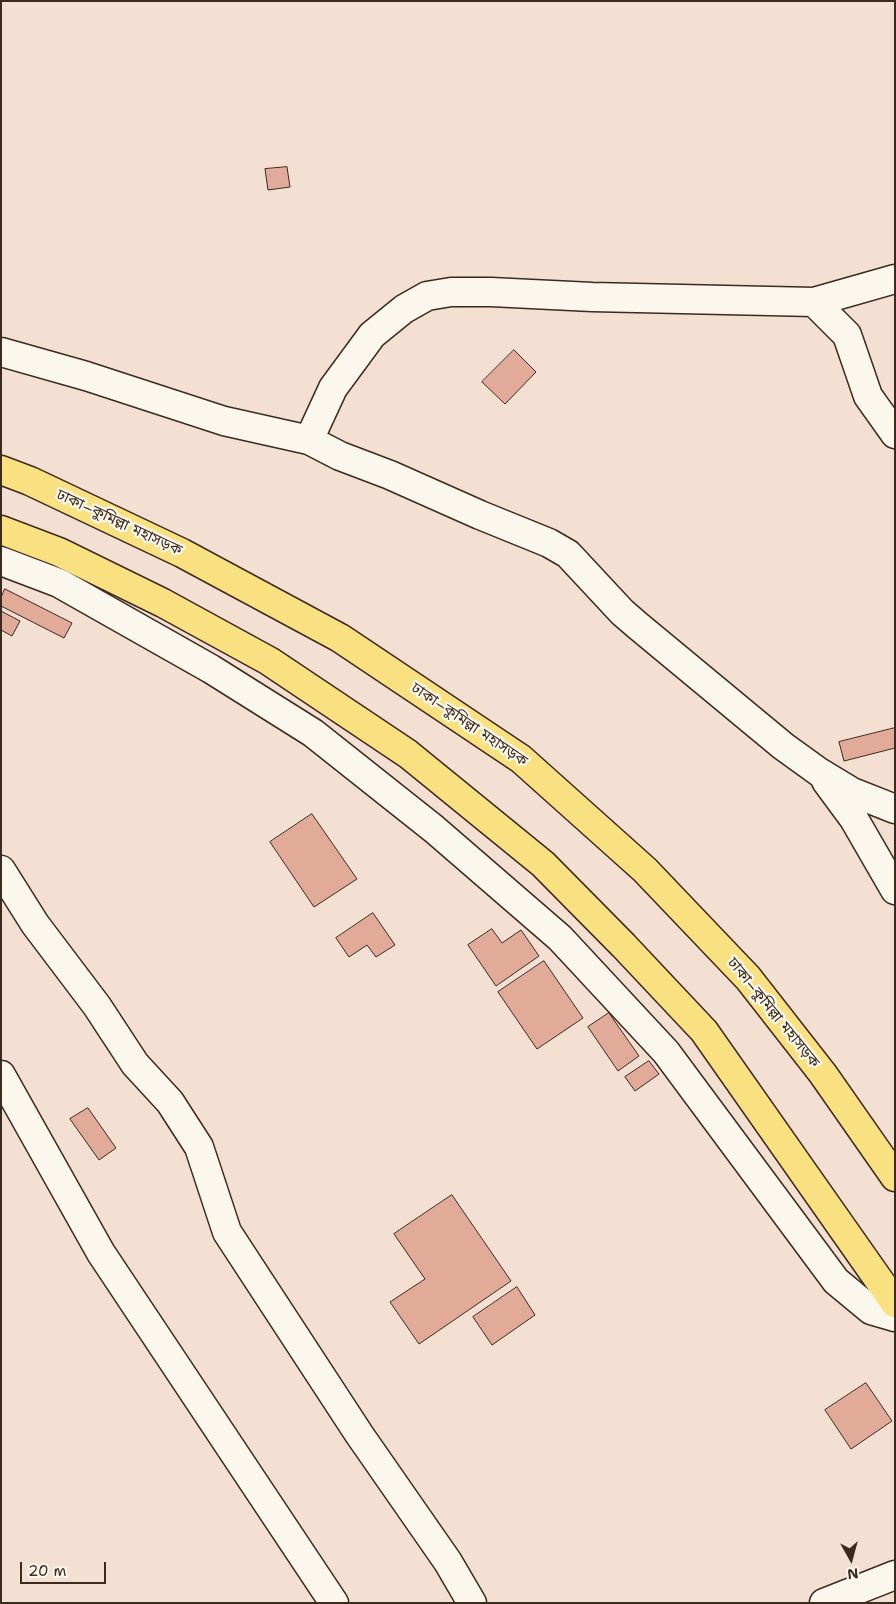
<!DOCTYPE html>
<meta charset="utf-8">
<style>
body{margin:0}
#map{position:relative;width:896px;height:1604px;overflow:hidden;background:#f4e0d3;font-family:"Shantell Sans",sans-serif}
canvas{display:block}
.frame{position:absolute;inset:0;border:2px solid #3b2a1e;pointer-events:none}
.north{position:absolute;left:826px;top:1534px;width:50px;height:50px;-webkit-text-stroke:4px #fbf7ec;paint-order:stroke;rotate:173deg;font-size:14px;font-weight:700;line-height:20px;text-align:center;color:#3b2a1e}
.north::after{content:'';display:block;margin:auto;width:18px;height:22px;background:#3b2a1e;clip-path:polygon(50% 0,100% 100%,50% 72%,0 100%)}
.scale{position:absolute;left:20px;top:1562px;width:86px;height:22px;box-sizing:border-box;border:2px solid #3b2a1e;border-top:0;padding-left:6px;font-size:15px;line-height:18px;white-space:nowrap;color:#3b2a1e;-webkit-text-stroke:4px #fbf7ec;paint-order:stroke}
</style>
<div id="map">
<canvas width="896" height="1604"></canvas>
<div class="frame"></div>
<div class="north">N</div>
<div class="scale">20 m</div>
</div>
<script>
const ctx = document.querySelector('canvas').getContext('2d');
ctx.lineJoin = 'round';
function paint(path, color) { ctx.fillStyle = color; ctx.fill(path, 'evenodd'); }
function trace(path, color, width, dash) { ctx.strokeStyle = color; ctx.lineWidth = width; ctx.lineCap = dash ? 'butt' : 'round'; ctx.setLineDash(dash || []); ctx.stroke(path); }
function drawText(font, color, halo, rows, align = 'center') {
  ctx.font = font + ' "Shantell Sans","Noto Sans Bengali",sans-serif'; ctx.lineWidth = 4.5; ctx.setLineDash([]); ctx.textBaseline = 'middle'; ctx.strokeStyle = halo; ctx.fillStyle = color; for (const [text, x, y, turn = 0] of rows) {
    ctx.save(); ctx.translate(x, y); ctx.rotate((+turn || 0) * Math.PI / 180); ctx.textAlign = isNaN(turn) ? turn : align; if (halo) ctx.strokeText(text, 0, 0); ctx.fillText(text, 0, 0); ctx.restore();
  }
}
const building = new Path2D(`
 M287 167 290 187 268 190 265 169Z
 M514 350 536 372 505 404 482 382Z
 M5 589 72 623 64 638 1 606V598Z
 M1 611 20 621 12 636 1 630Z
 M895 728V748L844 761 839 742Z
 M312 814 357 879 314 907 270 842Z
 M373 913 395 945 376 957 367 945 349 957 336 938Z
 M492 929 502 943 521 930 539 956 496 986 468 945Z
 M544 961 583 1018 537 1049 498 992Z
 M609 1013 639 1056 618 1071 588 1027Z
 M649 1061 659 1074 635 1091 625 1077Z
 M88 1108 116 1148 99 1160 70 1119Z
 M452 1195 511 1281 419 1344 390 1302 425 1279 394 1234Z
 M517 1287 535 1315 492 1345 473 1317Z
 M866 1383 892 1421 851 1449 825 1410Z`);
const minor = new Path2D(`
 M814 302 847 335 868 396 895 434
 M1 352 86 376 224 421 309 440 340 456 390 475 480 515 549 543 568 554 622 612 637 625 783 746 819 772 852 792 895 809
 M309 440 333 388 372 335 404 309 427 296 451 292H491L592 297 814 302 895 279
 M1 561 59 583 211 669 313 733 434 829 560 938 666 1052 836 1281 871 1310 895 1317
 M826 781 854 819 895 890
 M1 870 35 924 97 1006 135 1064 170 1102 199 1147 227 1232 359 1434 448 1562 472 1603
 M1 1075 101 1253 334 1603
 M824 1603 895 1575`);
const highway = new Path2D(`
 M1 470 30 481 182 553 340 638 521 759 645 870 748 978 823 1074 895 1177
 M1 530 59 552 163 603 269 661 408 754 543 864 624 946 704 1031 895 1303`);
const streetNames = [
 ["ঢাকা–কুমিল্লা মহাসড়ক",119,523,25],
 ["ঢাকা–কুমিল্লা মহাসড়ক",469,725,34],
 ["ঢাকা–কুমিল্লা মহাসড়ক",773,1013,51]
];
paint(building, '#e2ab99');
trace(building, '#3b2a1e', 1);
trace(minor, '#3b2a1e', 31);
trace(highway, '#3b2a1e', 31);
trace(minor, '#fbf7ec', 28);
trace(highway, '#f9e181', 28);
drawText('15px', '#3b2a1e', '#fbf7ec', streetNames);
</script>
